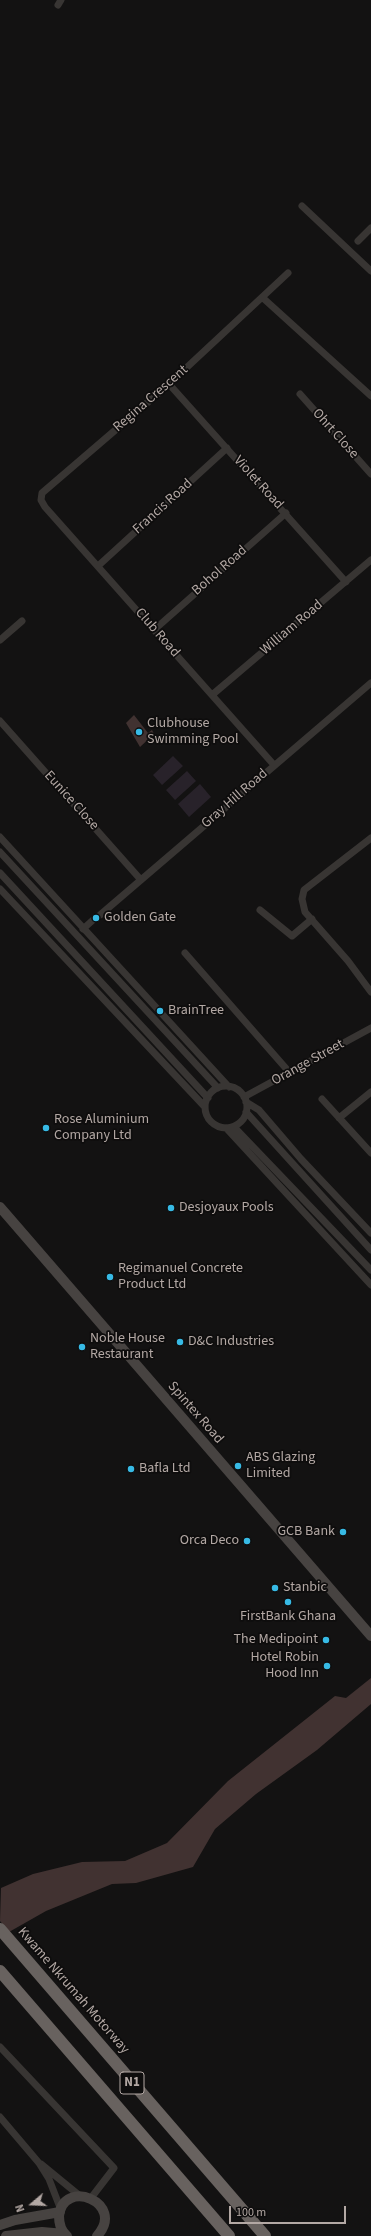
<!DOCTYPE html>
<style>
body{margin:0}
#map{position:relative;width:371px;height:2236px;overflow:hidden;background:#131212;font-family:"Source Sans 3",sans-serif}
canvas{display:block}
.north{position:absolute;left:12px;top:2184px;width:40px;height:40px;-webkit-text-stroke:3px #0e0d0d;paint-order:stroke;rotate:251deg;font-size:11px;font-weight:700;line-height:16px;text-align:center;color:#b3a8a4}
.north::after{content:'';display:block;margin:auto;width:14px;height:18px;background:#b3a8a4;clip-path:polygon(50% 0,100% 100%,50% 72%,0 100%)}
.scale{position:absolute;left:229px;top:2206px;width:117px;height:18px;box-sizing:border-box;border:2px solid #b3a8a4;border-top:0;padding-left:5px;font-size:12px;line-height:14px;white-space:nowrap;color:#b3a8a4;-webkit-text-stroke:3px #0e0d0d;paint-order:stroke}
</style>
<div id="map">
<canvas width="371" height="2236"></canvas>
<div class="north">N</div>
<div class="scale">100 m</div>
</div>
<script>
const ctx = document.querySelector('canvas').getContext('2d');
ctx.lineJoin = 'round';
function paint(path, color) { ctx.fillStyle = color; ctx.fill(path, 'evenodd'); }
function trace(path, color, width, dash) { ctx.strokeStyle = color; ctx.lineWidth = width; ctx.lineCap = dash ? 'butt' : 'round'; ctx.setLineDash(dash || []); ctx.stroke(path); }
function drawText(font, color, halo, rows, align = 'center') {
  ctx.font = font + ' "Source Sans 3",sans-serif'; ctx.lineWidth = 3.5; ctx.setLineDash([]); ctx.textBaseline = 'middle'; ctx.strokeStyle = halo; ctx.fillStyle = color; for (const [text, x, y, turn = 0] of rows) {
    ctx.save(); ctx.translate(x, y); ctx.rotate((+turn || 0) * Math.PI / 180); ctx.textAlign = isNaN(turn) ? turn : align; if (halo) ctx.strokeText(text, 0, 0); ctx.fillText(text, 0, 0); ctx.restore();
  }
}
const green = new Path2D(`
 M173 756 183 766 162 785 153 775Z
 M187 771 196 781 175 800 166 790Z
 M200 784 211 797 189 817 178 804Z`);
const water = new Path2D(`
 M134 715 148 733 152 730 154 734 140 747 126 723Z
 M371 1678V1704L317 1750 256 1794 215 1829 193 1867 136 1883 112 1884 46 1911 9 1932 0 1921 1 1888 33 1874 82 1862 125 1861 167 1843 228 1781 335 1696 346 1698Z`);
const minor = new Path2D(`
 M58 5 61 0
 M302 206 371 271
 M358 241 371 228
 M263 298 371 396
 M169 384 346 582
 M300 394 371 474
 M98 566 227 448
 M154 630 286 513
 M0 640 22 621
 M212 695 371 560
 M0 721 141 880
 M274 765 45 507 41 500 42 493 169 384 288 273
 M0 837 229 1087
 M371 838 304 890 302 899 305 912 348 961 371 992
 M0 852 218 1088
 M0 873 208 1098
 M0 889 205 1107
 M260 910 292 936 312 919
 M100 915 371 683
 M83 929 93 920
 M185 953 290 1073
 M205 1107a21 21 0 1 1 42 0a21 21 0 1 1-42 0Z
 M244 1097 371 1028
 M322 1099 371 1153
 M246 1102 259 1110 301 1159 371 1233
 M246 1112 371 1250
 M339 1118 371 1092
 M234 1127 371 1270
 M226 1128 371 1285
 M0 2047 114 2168 91 2198
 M0 2117 39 2163 49 2179 61 2210
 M41 2164 80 2196`);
const secondary = new Path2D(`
 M0 1207 371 1636
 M0 2225 15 2220 60 2212
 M6 2236 42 2232 65 2234
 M67 2236C61 2231 59 2224 59 2216 63 2177 127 2203 97 2236`);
const motorway = new Path2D(`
 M0 1929 265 2236
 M0 1971 229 2236`);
const markers = [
 [139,732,4,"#37bae5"],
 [96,918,4,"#37bae5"],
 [160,1011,4,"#37bae5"],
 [46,1128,4,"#37bae5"],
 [171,1208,4,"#37bae5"],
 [110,1277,4,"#37bae5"],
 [180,1342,4,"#37bae5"],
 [82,1347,4,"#37bae5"],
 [238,1466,4,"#37bae5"],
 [131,1469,4,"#37bae5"],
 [343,1532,4,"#37bae5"],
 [247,1541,4,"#37bae5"],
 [275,1588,4,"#37bae5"],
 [288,1602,4,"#37bae5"],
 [326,1640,4,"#37bae5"],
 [327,1666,4,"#37bae5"]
];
const shields = [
 [132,2083,24]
];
const shieldNames = [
 ["N1",132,2083]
];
const streetNames = [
 ["Regina Crescent",151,399,-41],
 ["Ohrt Close",335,434,48],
 ["Violet Road",258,483,48],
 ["Francis Road",163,507,-42],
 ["Bohol Road",220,571,-41],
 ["William Road",292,628,-40],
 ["Club Road",157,633,49],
 ["Gray Hill Road",235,799,-41],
 ["Eunice Close",71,801,48],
 ["Orange Street",308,1063,-29],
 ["Spintex Road",195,1413,49],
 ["Kwame Nkrumah Motorway",73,1991,49]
];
const poiNames = [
 ["Clubhouse",147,724],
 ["Swimming Pool",147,740],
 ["Golden Gate",104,918],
 ["BrainTree",168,1011],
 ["Rose Aluminium",54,1120],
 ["Company Ltd",54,1136],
 ["Desjoyaux Pools",179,1208],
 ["Regimanuel Concrete",118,1269],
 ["Product Ltd",118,1285],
 ["Noble House",90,1339],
 ["Restaurant",90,1355],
 ["D&C Industries",188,1342],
 ["ABS Glazing",246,1458],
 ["Limited",246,1474],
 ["Bafla Ltd",139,1469],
 ["GCB Bank",335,1532,"right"],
 ["Orca Deco",239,1541,"right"],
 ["Stanbic",283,1588],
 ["FirstBank Ghana",288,1617,"center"],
 ["The Medipoint",318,1640,"right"],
 ["Hotel Robin",319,1658,"right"],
 ["Hood Inn",319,1674,"right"]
];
paint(green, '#28222a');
paint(water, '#413231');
trace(minor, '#383533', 7);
trace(secondary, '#474341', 10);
trace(motorway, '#68625f', 12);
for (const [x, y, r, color] of markers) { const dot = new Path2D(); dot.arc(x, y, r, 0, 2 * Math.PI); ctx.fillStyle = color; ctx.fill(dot); trace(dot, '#0e0d0d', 1.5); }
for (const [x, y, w] of shields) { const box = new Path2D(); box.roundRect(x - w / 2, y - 11, w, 22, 3); ctx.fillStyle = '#0e0d0d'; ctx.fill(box); trace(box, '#b3a8a4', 1); }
drawText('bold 13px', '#b3a8a4', null, shieldNames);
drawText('14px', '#b3a8a4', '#0e0d0d', streetNames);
drawText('14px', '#b3a8a4', '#0e0d0d', poiNames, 'left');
</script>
